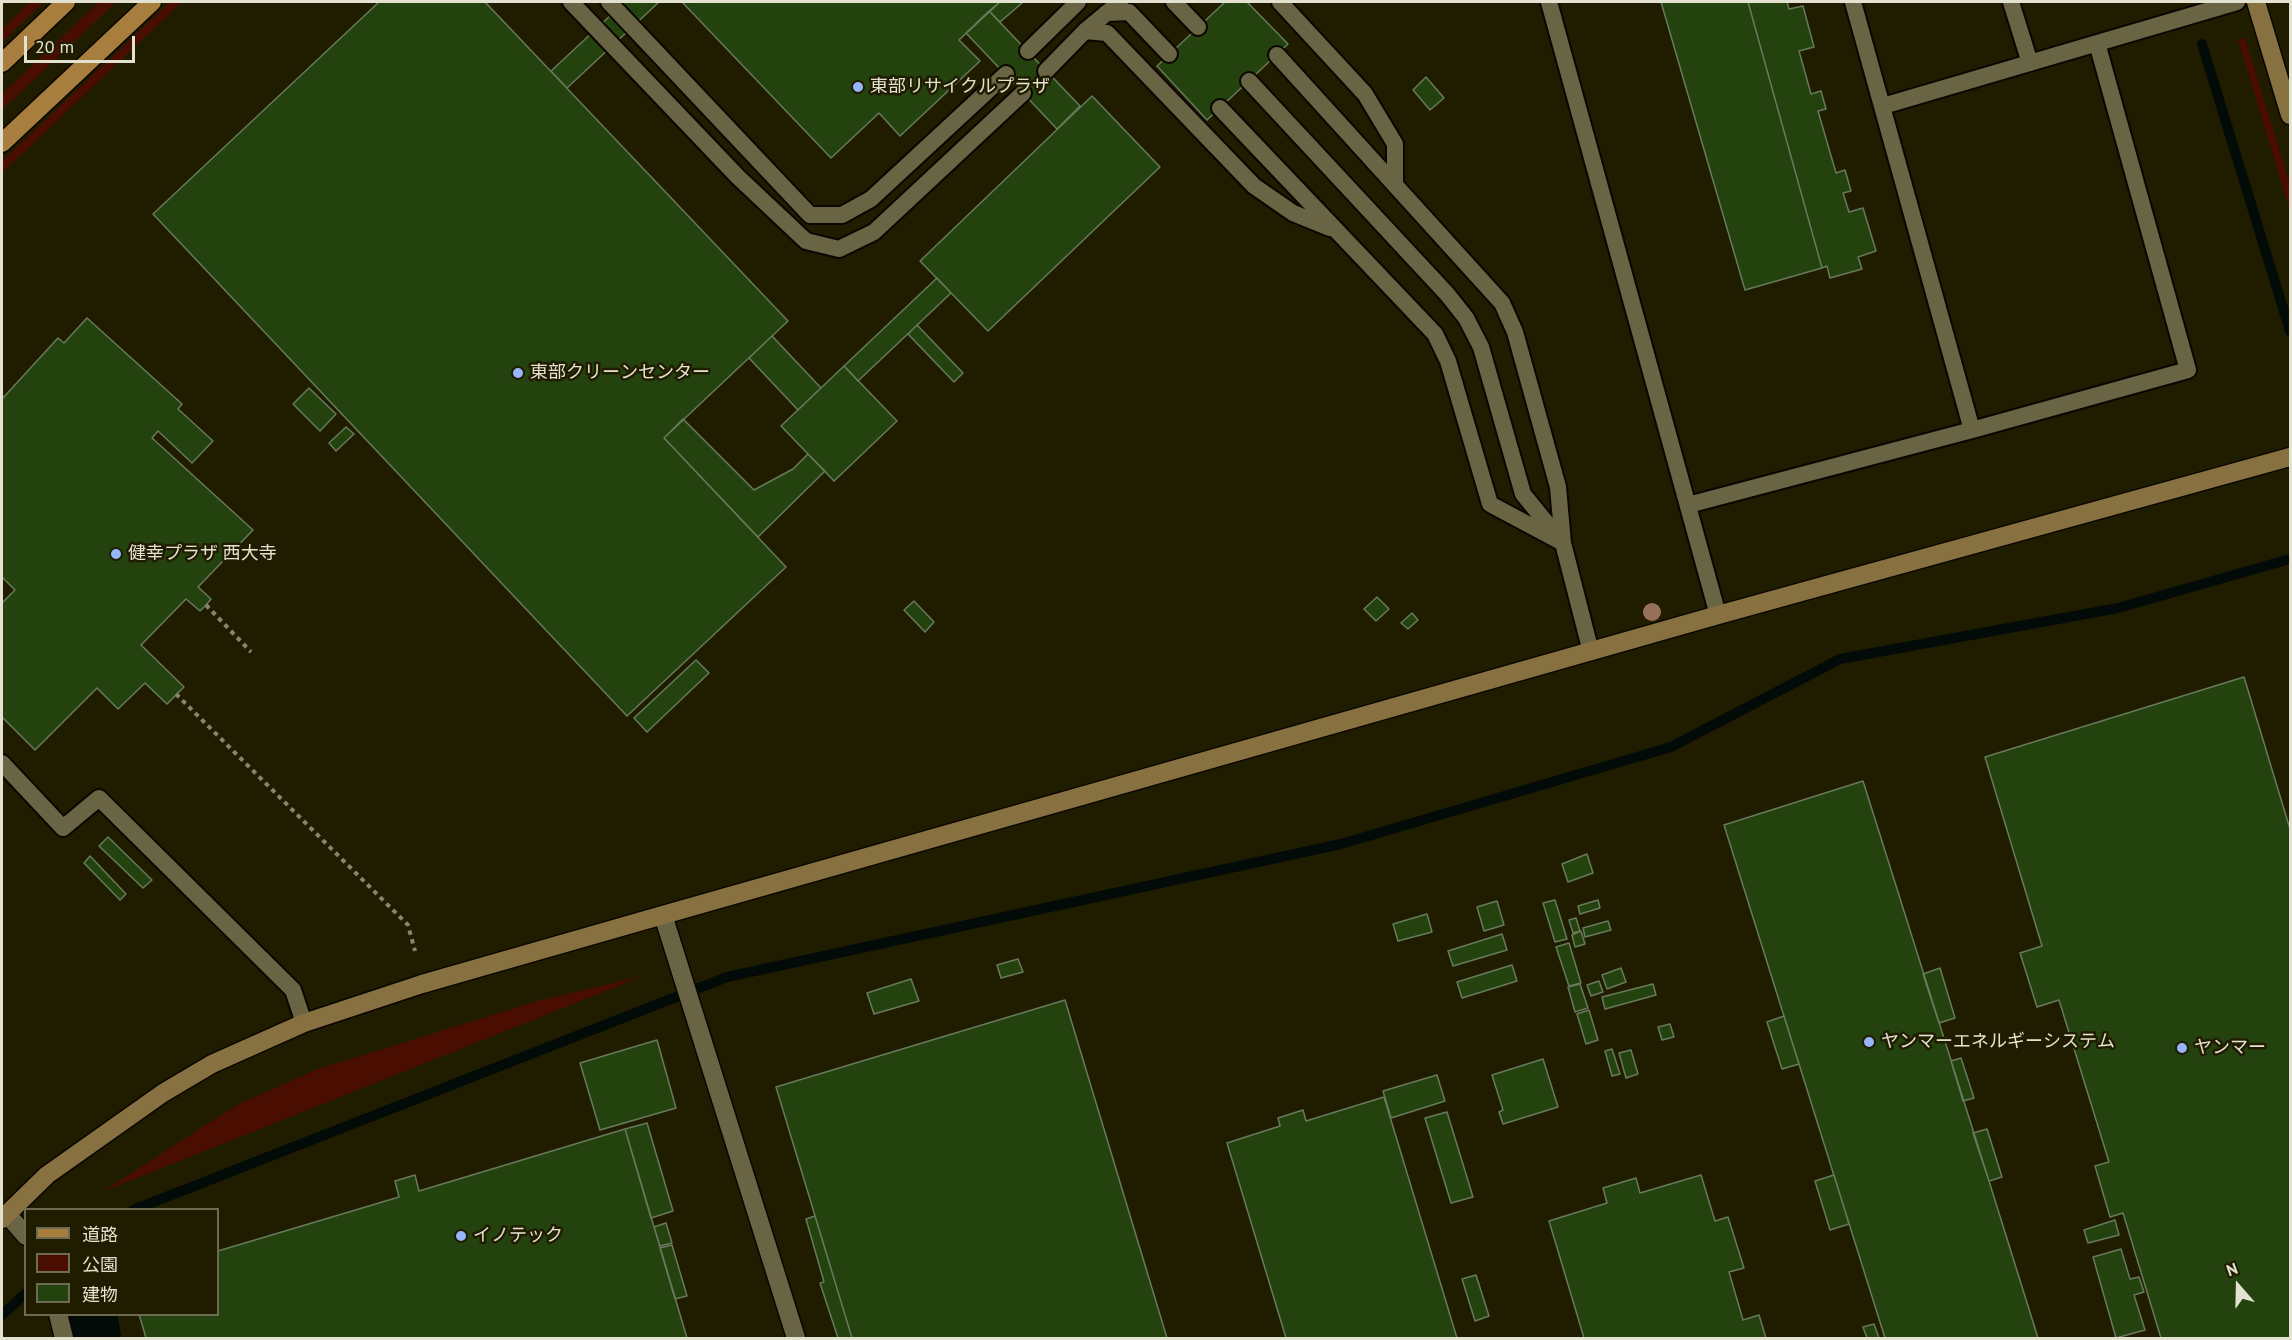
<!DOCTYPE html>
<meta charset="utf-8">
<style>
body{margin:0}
#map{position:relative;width:2292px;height:1340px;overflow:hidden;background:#201c00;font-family:"PT Sans","Noto Sans JP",sans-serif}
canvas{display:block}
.frame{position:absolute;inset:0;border:3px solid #e3e1cf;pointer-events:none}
.legend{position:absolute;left:24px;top:1208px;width:195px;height:108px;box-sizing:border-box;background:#201c00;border:2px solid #6e6b53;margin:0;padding:8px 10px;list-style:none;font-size:18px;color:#e3e1cf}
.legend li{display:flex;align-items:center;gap:12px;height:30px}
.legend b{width:30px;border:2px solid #6e6b53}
.north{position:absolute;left:2208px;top:1256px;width:60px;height:60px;-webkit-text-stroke:4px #201c00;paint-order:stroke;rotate:340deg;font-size:16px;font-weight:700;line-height:24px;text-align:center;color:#e3e1cf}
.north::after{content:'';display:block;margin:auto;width:21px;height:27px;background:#e3e1cf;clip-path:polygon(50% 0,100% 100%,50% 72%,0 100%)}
.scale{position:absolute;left:24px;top:36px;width:111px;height:27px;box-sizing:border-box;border:3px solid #e3e1cf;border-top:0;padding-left:8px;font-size:18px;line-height:21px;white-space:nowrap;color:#e3e1cf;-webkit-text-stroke:4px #201c00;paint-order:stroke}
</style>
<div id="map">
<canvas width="2292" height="1340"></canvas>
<div class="frame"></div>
<ul class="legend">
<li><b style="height:8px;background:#a87e3e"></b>道路</li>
<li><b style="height:16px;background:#490e00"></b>公園</li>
<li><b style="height:16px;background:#24420d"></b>建物</li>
</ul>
<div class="north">N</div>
<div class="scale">20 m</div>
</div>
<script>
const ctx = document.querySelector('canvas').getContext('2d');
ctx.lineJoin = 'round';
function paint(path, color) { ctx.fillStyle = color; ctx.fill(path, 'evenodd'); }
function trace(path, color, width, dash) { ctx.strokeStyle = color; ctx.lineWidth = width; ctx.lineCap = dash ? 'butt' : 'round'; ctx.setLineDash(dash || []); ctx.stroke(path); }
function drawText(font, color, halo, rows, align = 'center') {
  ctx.font = font + ' "PT Sans","Noto Sans JP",sans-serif'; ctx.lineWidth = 5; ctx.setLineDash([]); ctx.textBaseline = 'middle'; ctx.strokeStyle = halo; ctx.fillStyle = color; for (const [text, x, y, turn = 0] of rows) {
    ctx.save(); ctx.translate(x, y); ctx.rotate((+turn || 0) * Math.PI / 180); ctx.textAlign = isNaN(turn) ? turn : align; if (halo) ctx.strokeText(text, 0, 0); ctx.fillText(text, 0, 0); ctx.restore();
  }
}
const green = new Path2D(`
 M30 2H44L2 42V29Z
 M99 2H116L2 110V94Z
 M170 2H182L2 173V161Z
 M2245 38 2290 184V211L2238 40Z
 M643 976 102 1192 237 1105 318 1069 538 1001Z`);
const stream = new Path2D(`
 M2202 44 2290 331
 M133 1210 727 977 1341 844 1671 747 1840 659 2118 608 2290 559
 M2 1315 26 1293`);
const river = new Path2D(`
 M84 1314 88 1338`);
const building = new Path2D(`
 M379 2H485L788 321 664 438 786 567 627 716 153 214Z
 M625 2H659L567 88 551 71Z
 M682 2H1000L959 40 980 61 900 136 879 113 831 158Z
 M1000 2H1021L1022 3 1000 22 989 11Z
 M1225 2H1247L1288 44 1207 120 1157 66Z
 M1661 2H1748L1822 268 1745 290Z
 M1748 2H1787L1789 9 1803 6 1814 47 1799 51 1811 94 1821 91 1826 109 1818 111 1836 173 1845 170 1851 191 1843 193 1849 212 1863 208 1876 251 1858 257 1862 269 1830 278 1827 266 1822 268Z
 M989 11 1080 106 1057 129 966 33Z
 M1426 77 1444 98 1430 110 1413 90Z
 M1092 96 1160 167 988 331 920 261Z
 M937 278 951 293 858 381 844 366Z
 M87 318 182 404 178 409 213 441 192 463 158 431 152 438 253 530 198 587 211 599 206 605 200 611 186 599 141 645 184 687 167 704 145 683 118 709 97 688 35 750 2 717V603L15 590 2 577V399L58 338 64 343Z
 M917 325 963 373 954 382 908 334Z
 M772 336 821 388 798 410 749 358Z
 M844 366 897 421 834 481 781 426Z
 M309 388 336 414 320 431 293 404Z
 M683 419 754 490 793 469 808 454 825 471 758 537 664 438Z
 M346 427 354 434 336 451 329 443Z
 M1377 597 1389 609 1376 621 1364 609Z
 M914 601 934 622 925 632 904 610Z
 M1412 613 1418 620 1408 629 1401 623Z
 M696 660 709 673 647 732 634 718Z
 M2244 677 2290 829V1338H2161L2123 1213 2110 1217 2095 1166 2109 1162 2059 1000 2037 1007 2020 953 2042 946 1985 757Z
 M1863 781 1989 1181 2038 1338H1885L1724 825Z
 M108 837 152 880 143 888 99 846Z
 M1587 854 1593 873 1568 882 1562 864Z
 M90 856 126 894 120 900 84 863Z
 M1555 900 1567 939 1555 942 1543 903Z
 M1598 900 1600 908 1580 914 1578 906Z
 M1497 901 1504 925 1484 931 1477 907Z
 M1427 914 1432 932 1398 941 1393 924Z
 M1576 918 1580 931 1573 933 1569 920Z
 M1608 921 1611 930 1585 937 1583 928Z
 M1581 931 1585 944 1575 947 1572 935Z
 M1502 934 1507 950 1453 966 1448 951Z
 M1569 943 1581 983 1569 986 1556 947Z
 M1018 959 1023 972 1001 978 997 965Z
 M1512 965 1517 981 1462 998 1457 982Z
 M1621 968 1626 982 1607 989 1602 975Z
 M1940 968 1955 1018 1939 1023 1923 974Z
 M911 979 919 1001 874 1014 867 993Z
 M1599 981 1603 992 1591 996 1587 985Z
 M1580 984 1588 1008 1575 1012 1568 987Z
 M1653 984 1656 995 1605 1009 1602 997Z
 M1065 1000 1167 1338H852L776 1087Z
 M1589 1010 1598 1040 1586 1044 1577 1014Z
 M1784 1016 1799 1064 1782 1069 1767 1022Z
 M1670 1024 1674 1037 1662 1040 1658 1027Z
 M657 1040 676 1108 600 1130 580 1063Z
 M1612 1049 1620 1074 1612 1076 1605 1051Z
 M1631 1050 1638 1074 1626 1078 1619 1053Z
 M1961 1058 1974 1098 1963 1101 1951 1061Z
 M1543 1059 1558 1107 1503 1124 1499 1112 1503 1110 1492 1075Z
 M1437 1075 1445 1101 1391 1118 1383 1091Z
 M1384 1097 1457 1338H1286L1227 1143 1280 1126 1278 1118 1303 1110 1306 1121Z
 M1447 1112 1473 1197 1451 1203 1425 1118Z
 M647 1123 673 1211 651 1218 625 1129Z
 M625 1129 687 1338H146L139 1314H218V1251L399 1197 395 1181 415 1175 419 1191Z
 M1987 1129 2002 1177 1989 1181 1973 1133Z
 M1701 1175 1715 1221 1728 1217 1744 1268 1729 1272 1743 1320 1759 1315 1766 1338H1584L1549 1221 1607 1203 1603 1188 1636 1178 1640 1193Z
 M1834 1175 1849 1224 1830 1230 1815 1181Z
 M815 1216 852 1338H838L820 1283 824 1282 806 1219Z
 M2115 1220 2119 1235 2088 1243 2084 1230Z
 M666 1223 672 1243 660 1246 654 1227Z
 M672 1245 687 1296 675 1299 660 1248Z
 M2121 1249 2130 1279 2139 1277 2144 1292 2134 1295 2145 1330 2116 1338 2093 1257Z
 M1476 1275 1489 1316 1475 1321 1462 1279Z
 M1874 1324 1879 1338H1867L1863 1327Z`);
const path = new Path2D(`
 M206 605 251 652
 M176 694 408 925 415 951`);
const lane = new Path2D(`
 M571 2 738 177 806 241 839 249 874 232 1023 93
 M609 2 810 215H842L871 199 1006 74
 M1174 2 1198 27
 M1280 2 1365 94 1395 144V182
 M1549 2 1718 615
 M1853 2 1972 430 2188 370 2097 43
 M2011 2 2030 63
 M1106 13 1129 12 1169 54
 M1085 31 1107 33 1254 186 1293 213 1330 228
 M1028 51 1078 2
 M1277 55 1502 303 1515 332 1558 487 1563 543 1591 652
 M1046 71 1085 31 1120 2
 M1249 81 1447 294 1466 318 1481 347 1523 494 1558 537
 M1883 106 2237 2
 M1220 108 1435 334 1448 361 1490 504 1563 543
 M1688 505 1972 430
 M2 763 63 828 99 798 293 990 304 1023`);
const street = new Path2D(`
 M663 915 796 1338
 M7 1214 26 1236
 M58 1314 64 1338`);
const secondary = new Path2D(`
 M2256 2 2290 115
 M2 1219 47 1175 163 1093 212 1064 304 1023 422 984 663 915 1718 615 2290 457`);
const primary = new Path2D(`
 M2 63 66 2
 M2 143 152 2`);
const trees = [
 [1652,612]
];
const markers = [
 [858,87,6,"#96b6fd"],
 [518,373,6,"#96b6fd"],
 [116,554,6,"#96b6fd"],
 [1869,1042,6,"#96b6fd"],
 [2182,1048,6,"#96b6fd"],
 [461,1236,6,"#96b6fd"]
];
const poiNames = [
 ["東部リサイクルプラザ",870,87],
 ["東部クリーンセンター",530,373],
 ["健幸プラザ 西大寺",128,554],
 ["ヤンマーエネルギーシステム",1881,1042],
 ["ヤンマー",2194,1048],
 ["イノテック",473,1236]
];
paint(green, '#490e00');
trace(stream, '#020b07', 10);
trace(river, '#020b07', 66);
paint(building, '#24420d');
trace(building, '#687a5d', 1.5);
trace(lane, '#0a0600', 20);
trace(street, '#0a0600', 21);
trace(secondary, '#0a0600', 21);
trace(primary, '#0a0600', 21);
trace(path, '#88856e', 4, [4.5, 4.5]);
trace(lane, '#696443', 16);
trace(street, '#696443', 18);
trace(secondary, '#887140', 18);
trace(primary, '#a87e3e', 18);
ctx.fillStyle = '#977059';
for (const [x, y] of trees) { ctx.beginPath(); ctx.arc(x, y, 9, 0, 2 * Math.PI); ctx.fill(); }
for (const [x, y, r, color] of markers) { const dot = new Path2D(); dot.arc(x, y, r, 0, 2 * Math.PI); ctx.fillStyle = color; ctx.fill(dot); trace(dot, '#201c00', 2); }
drawText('18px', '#e3e1cf', '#201c00', poiNames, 'left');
</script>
